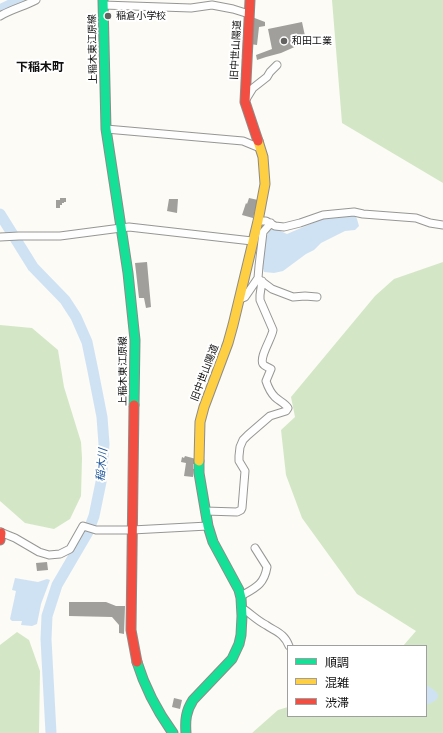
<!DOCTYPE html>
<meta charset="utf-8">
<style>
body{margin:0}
#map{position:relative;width:443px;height:733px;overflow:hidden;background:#fcfbf6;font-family:"IBM Plex Serif","Noto Sans JP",serif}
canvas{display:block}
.legend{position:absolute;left:287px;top:645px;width:140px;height:72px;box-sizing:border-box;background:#fff;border:1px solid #9f9f9f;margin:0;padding:5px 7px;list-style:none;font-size:12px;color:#101010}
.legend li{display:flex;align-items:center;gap:8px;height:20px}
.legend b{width:20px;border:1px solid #9f9f9f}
</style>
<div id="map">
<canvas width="443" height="733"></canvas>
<ul class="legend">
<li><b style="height:5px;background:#16e098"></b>順調</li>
<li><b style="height:5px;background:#ffcf43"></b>混雑</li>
<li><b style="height:5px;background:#f24e42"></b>渋滞</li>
</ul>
</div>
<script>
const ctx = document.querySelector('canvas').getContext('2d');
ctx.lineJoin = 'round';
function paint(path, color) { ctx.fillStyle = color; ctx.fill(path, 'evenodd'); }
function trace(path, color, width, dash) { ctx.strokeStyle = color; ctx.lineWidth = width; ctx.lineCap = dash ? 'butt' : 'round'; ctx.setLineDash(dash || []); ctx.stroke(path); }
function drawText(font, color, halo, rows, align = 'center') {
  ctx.font = font + ' "IBM Plex Serif","Noto Sans JP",serif'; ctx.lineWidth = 4; ctx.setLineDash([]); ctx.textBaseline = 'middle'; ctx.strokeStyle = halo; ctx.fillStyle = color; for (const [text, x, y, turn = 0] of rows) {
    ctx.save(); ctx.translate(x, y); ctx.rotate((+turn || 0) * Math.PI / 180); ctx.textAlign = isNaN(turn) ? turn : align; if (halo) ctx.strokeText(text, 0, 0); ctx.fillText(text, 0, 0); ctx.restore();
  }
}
const forest = new Path2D(`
 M332 0H443V183L342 123Z
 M443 262V733H252L278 710 288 707V716H426V646H403L416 631 357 594 302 518 286 475 281 430 295 417 291 397 375 296 394 279Z
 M0 325 32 328 58 350 64 387 81 442 82 458 81 496 70 519 54 529 25 523 0 501Z
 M17 632 29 640 40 671 39 733H0V645Z`);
const water = new Path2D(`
 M345 215H355L357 219 359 226 355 230 345 231 321 243 314 250 306 254 283 271 274 273 264 272C264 271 262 266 262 265 261 256 265 237 270 230H278L287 234 322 219 332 218Z
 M15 578 38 582 47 579 50 580 41 604 37 624 32 626 21 625 22 621H12L10 619 16 591 12 590Z
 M426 685C441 693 443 699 426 705Z`);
const river = new Path2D(`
 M0 10 20 0
 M0 214 33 267 65 300 76 317 87 342 93 371 102 417 104 444 101 482 94 516 88 532 71 561 57 585 47 616 46 639 51 733`);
const building = new Path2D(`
 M252 17 265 22V26L259 27 257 45 250 44Z
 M302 22 305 36 297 38 299 45 281 53 266 57 257 60 256 55 272 49 268 29Z
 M233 25H242V33L233 34Z
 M60 198H66V202H64V203H62V205H60V208H56V200H60Z
 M249 198 258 200 253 218 242 215 246 203 247 204Z
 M169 199H178L177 213 167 211Z
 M147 262 151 307 146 308 144 298H139L135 263Z
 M185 456 196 459 195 464H193V469H194L193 477 184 476 186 463 181 462 182 457 184 458Z
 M47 562 48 570 37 571 36 563Z
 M69 602H106L116 606H125L124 634 119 633V625L112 617 69 616Z
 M174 698 182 700 180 709 172 707Z`);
const street = new Path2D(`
 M103 5 191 8 212 5 233 9 249 14
 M0 16C12 9 25 6 36 0
 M245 101 253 88 267 77 270 72 277 65
 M106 129 243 141 260 148
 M258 221H266L275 226 284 227 300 223 323 215 354 212 363 214 416 218 430 223 443 225
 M0 237 19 236H60L121 228 129 227 252 241
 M260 280 272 289 293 297 305 296 317 297
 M240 299 245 297 258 278 259 266 263 232 271 223
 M205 511 237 512 241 510 242 508 245 471 239 461V456L240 447 243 440 248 435 270 416 286 411 288 408C285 403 279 401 275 397 270 392 268 387 266 381L271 369C268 367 264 366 263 364 259 357 272 338 273 330L260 300V295L262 281
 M0 532 15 538 39 552 49 555 60 554 70 549 83 526 96 530H132L208 526
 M241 596C255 588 264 585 267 567L255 548
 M242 609 245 610C252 615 258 621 266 625 276 632 284 633 289 646`);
const fast = new Path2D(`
 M103 0 106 129 128 273 135 340 134 405
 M137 662C145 688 157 711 173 733
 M186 733C185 720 186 711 193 700L232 659 239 644 241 635 242 616 241 598 239 590 213 542 208 526 199 473V461`);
const slow = new Path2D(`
 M199 461 200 422 204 407 228 343 233 325 258 221 265 184 263 157 258 141`);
const jam = new Path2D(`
 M250 0 245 102 258 141
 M134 405 131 630 137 662
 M0 540 1 533`);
const markers = [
 [108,16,4,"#636260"],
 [284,41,4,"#636260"]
];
const poiNames = [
 ["稲倉小学校",116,16],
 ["和田工業",292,41]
];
const streetNames = [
 ["上稲木東江原線",93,49,-91],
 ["旧中世山陽道",236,50,-87],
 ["上稲木東江原線",123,371,-90],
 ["旧中世山陽道",205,373,-69]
];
const waterNames = [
 ["稲木川",102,465,-85]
];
const quarterNames = [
 ["下稲木町",40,68]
];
paint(forest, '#d3e7c6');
paint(water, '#cfe2f4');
trace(river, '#cfe2f4', 11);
paint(building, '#a09f9b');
trace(street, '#969694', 9);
trace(fast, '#8d8c8a', 11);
trace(slow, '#8d8c8a', 11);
trace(jam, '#8d8c8a', 11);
trace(street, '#fffefe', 7);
trace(fast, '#16e098', 9);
trace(slow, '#ffcf43', 9);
trace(jam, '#f24e42', 9);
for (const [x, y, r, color] of markers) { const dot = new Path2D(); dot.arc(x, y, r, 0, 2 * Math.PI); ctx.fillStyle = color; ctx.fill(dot); trace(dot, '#fff', 1.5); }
drawText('10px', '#101010', '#fff', poiNames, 'left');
drawText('10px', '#101010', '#fff', streetNames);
drawText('italic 11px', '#20589b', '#fff', waterNames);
drawText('bold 12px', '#101010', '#fff', quarterNames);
</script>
